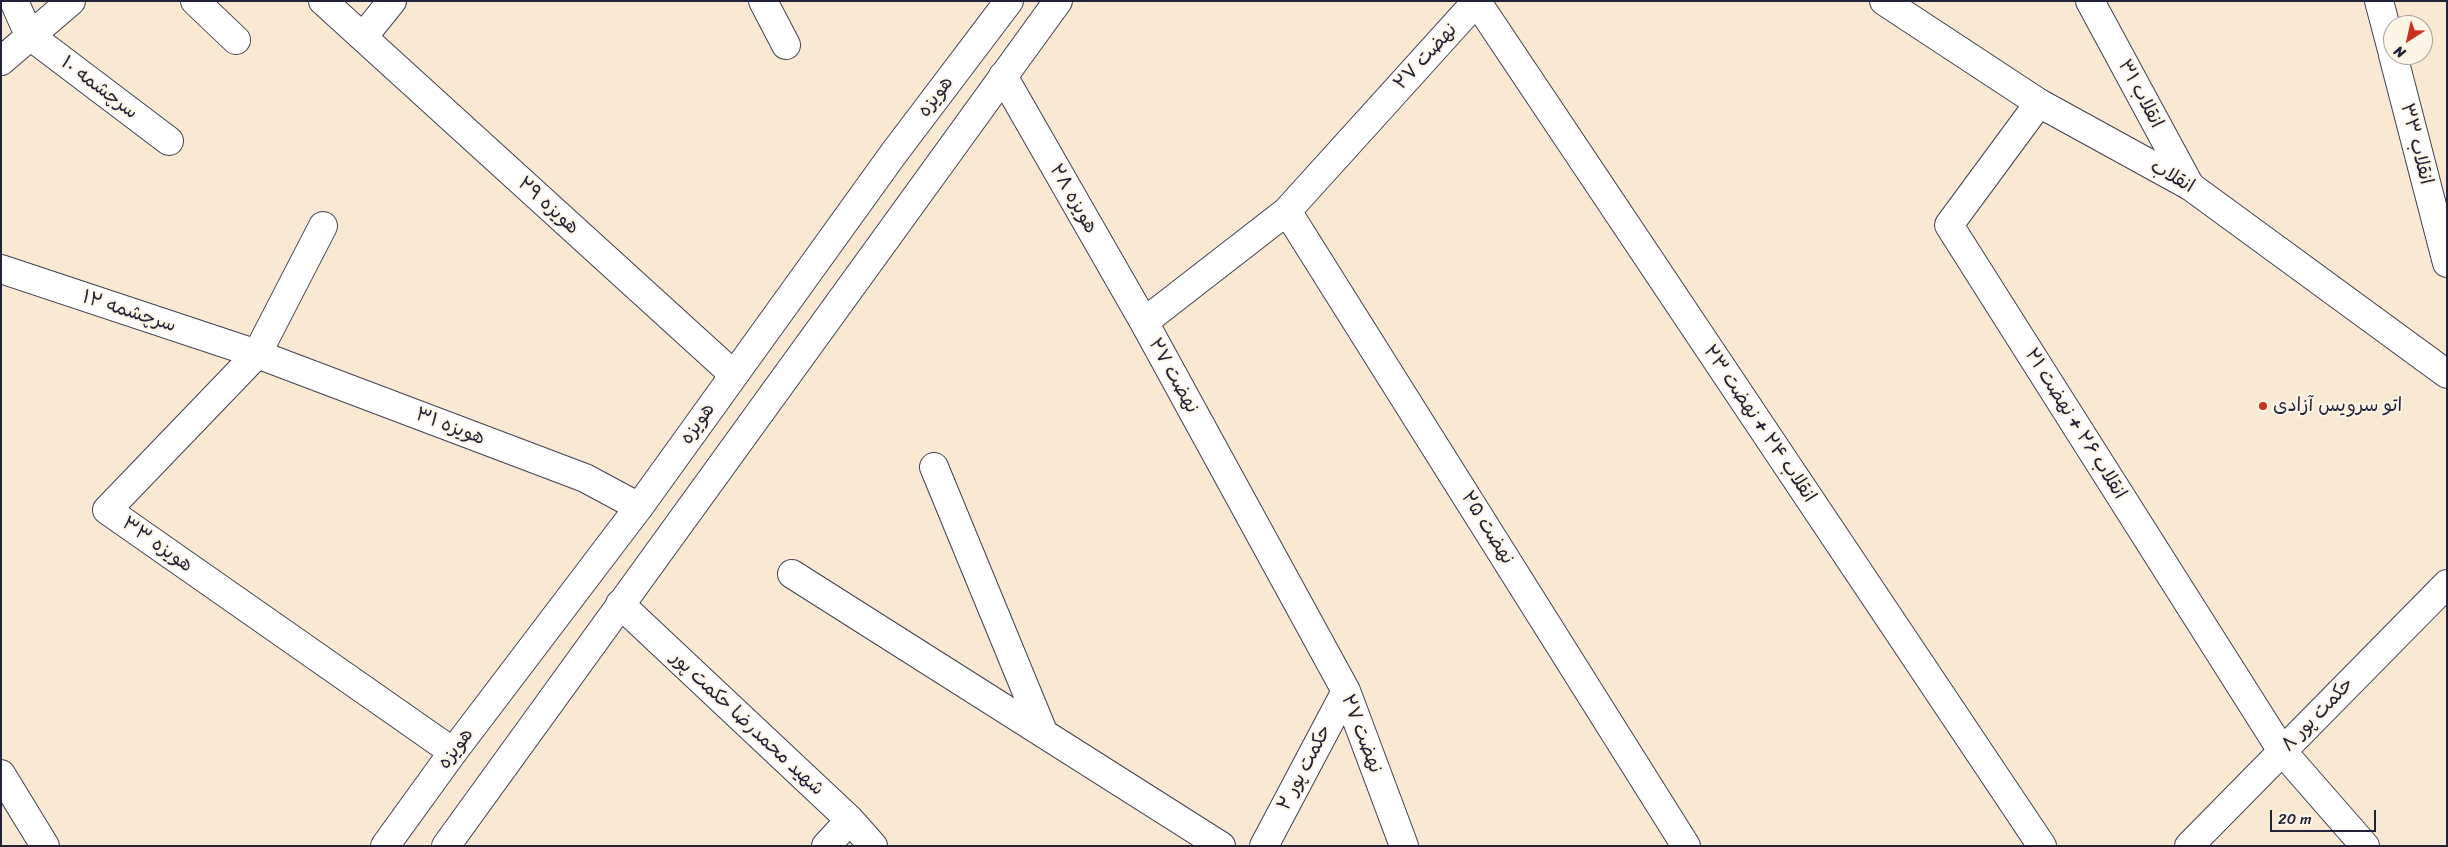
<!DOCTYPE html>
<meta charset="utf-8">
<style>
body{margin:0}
#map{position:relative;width:2448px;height:847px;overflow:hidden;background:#f9e9d3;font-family:Sriracha,sans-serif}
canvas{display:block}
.frame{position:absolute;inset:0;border:2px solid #22223b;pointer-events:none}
.north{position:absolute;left:2383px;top:15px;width:50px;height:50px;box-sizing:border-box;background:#fcf5e5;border:1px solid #a5a1a1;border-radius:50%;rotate:215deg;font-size:14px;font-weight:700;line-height:20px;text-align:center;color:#22223b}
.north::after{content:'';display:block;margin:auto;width:18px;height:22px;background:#c8321e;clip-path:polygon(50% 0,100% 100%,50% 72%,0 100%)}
.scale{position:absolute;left:2270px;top:810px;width:106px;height:22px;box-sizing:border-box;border:2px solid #22223b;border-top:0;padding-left:6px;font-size:15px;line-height:18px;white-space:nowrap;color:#22223b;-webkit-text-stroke:4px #fcf5e5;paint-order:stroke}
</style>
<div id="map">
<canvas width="2448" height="847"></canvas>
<div class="frame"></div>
<div class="north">N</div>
<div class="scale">20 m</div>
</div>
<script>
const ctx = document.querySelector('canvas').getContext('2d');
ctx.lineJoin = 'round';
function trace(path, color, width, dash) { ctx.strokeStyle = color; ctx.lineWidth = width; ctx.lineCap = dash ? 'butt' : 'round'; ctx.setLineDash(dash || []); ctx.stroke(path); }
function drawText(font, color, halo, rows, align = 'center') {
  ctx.font = font + ' Sriracha,"Playpen Sans Arabic",sans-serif'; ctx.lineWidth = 4; ctx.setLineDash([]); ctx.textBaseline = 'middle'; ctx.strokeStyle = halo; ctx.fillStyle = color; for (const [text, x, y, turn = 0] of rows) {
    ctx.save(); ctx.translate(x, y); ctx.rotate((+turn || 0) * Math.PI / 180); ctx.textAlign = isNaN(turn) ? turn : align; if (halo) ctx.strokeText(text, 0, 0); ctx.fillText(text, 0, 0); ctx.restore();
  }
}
const street = new Path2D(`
 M14 1 29 35 169 141
 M195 1 236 40
 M323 1 733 374
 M763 1 786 45
 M2090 1 2190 186
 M2379 1 2393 54
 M1477 2 2042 846
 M363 37 392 1
 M2393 55 2447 263
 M1 61 71 1
 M1003 76 1144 322
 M2039 103 1949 225 2282 751 2365 846
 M1287 211 1686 846
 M323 226 257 354 107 510 453 752
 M1 269 257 354 585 478 639 507
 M934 467 1044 734
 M792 574 1221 846
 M620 604 850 820 873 846
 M1 774 45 846
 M826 846 850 820
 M1264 846 1346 691
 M1404 846 1346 691 1144 322 1287 211 1477 1
 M2189 846 2447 584`);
const secondary = new Path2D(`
 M1884 1 2039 103 2190 186 2447 374`);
const primary = new Path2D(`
 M385 846 453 752 639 507 894 153 1009 1
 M446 846 1058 1`);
const markers = [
 [2263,406,5,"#c8321e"]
];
const streetNames = [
 ["نهضت ۲۷",1426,57,-47],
 ["سرچشمه ۱۰",99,88,37],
 ["انقلاب ۳۱",2140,94,62],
 ["هویزه",936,97,-53],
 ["انقلاب ۳۳",2416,144,76],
 ["انقلاب",2172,177,30],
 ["هویزه ۲۸",1073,199,60],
 ["هویزه ۲۹",548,206,42],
 ["سرچشمه ۱۲",129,312,18],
 ["نهضت ۲۷",1173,376,61],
 ["هویزه",698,424,-55],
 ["انقلاب ۲۴ + نهضت ۲۳",1759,424,56],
 ["انقلاب ۲۶ + نهضت ۲۱",2075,424,58],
 ["هویزه ۳۱",450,427,21],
 ["نهضت ۲۵",1487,528,58],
 ["هویزه ۳۳",157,545,35],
 ["حکمت پور ۸",2318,715,-46],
 ["شهید محمدرضا حکمت پور",747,724,43],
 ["نهضت ۲۷",1361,734,69],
 ["هویزه",456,749,-53],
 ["حکمت پور ۲",1305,768,-62]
];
const poiNames = [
 ["اتو سرويس آزادی",2273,406]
];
trace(street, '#424052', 30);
trace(secondary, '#424052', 30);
trace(primary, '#424052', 30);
trace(street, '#fff', 28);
trace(secondary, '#fff', 28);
trace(primary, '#fff', 28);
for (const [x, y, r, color] of markers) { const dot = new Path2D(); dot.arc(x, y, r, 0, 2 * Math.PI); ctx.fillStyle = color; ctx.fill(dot); trace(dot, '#fcf5e5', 2); }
drawText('19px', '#22223b', '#fcf5e5', streetNames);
drawText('19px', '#22223b', '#fcf5e5', poiNames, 'left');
</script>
